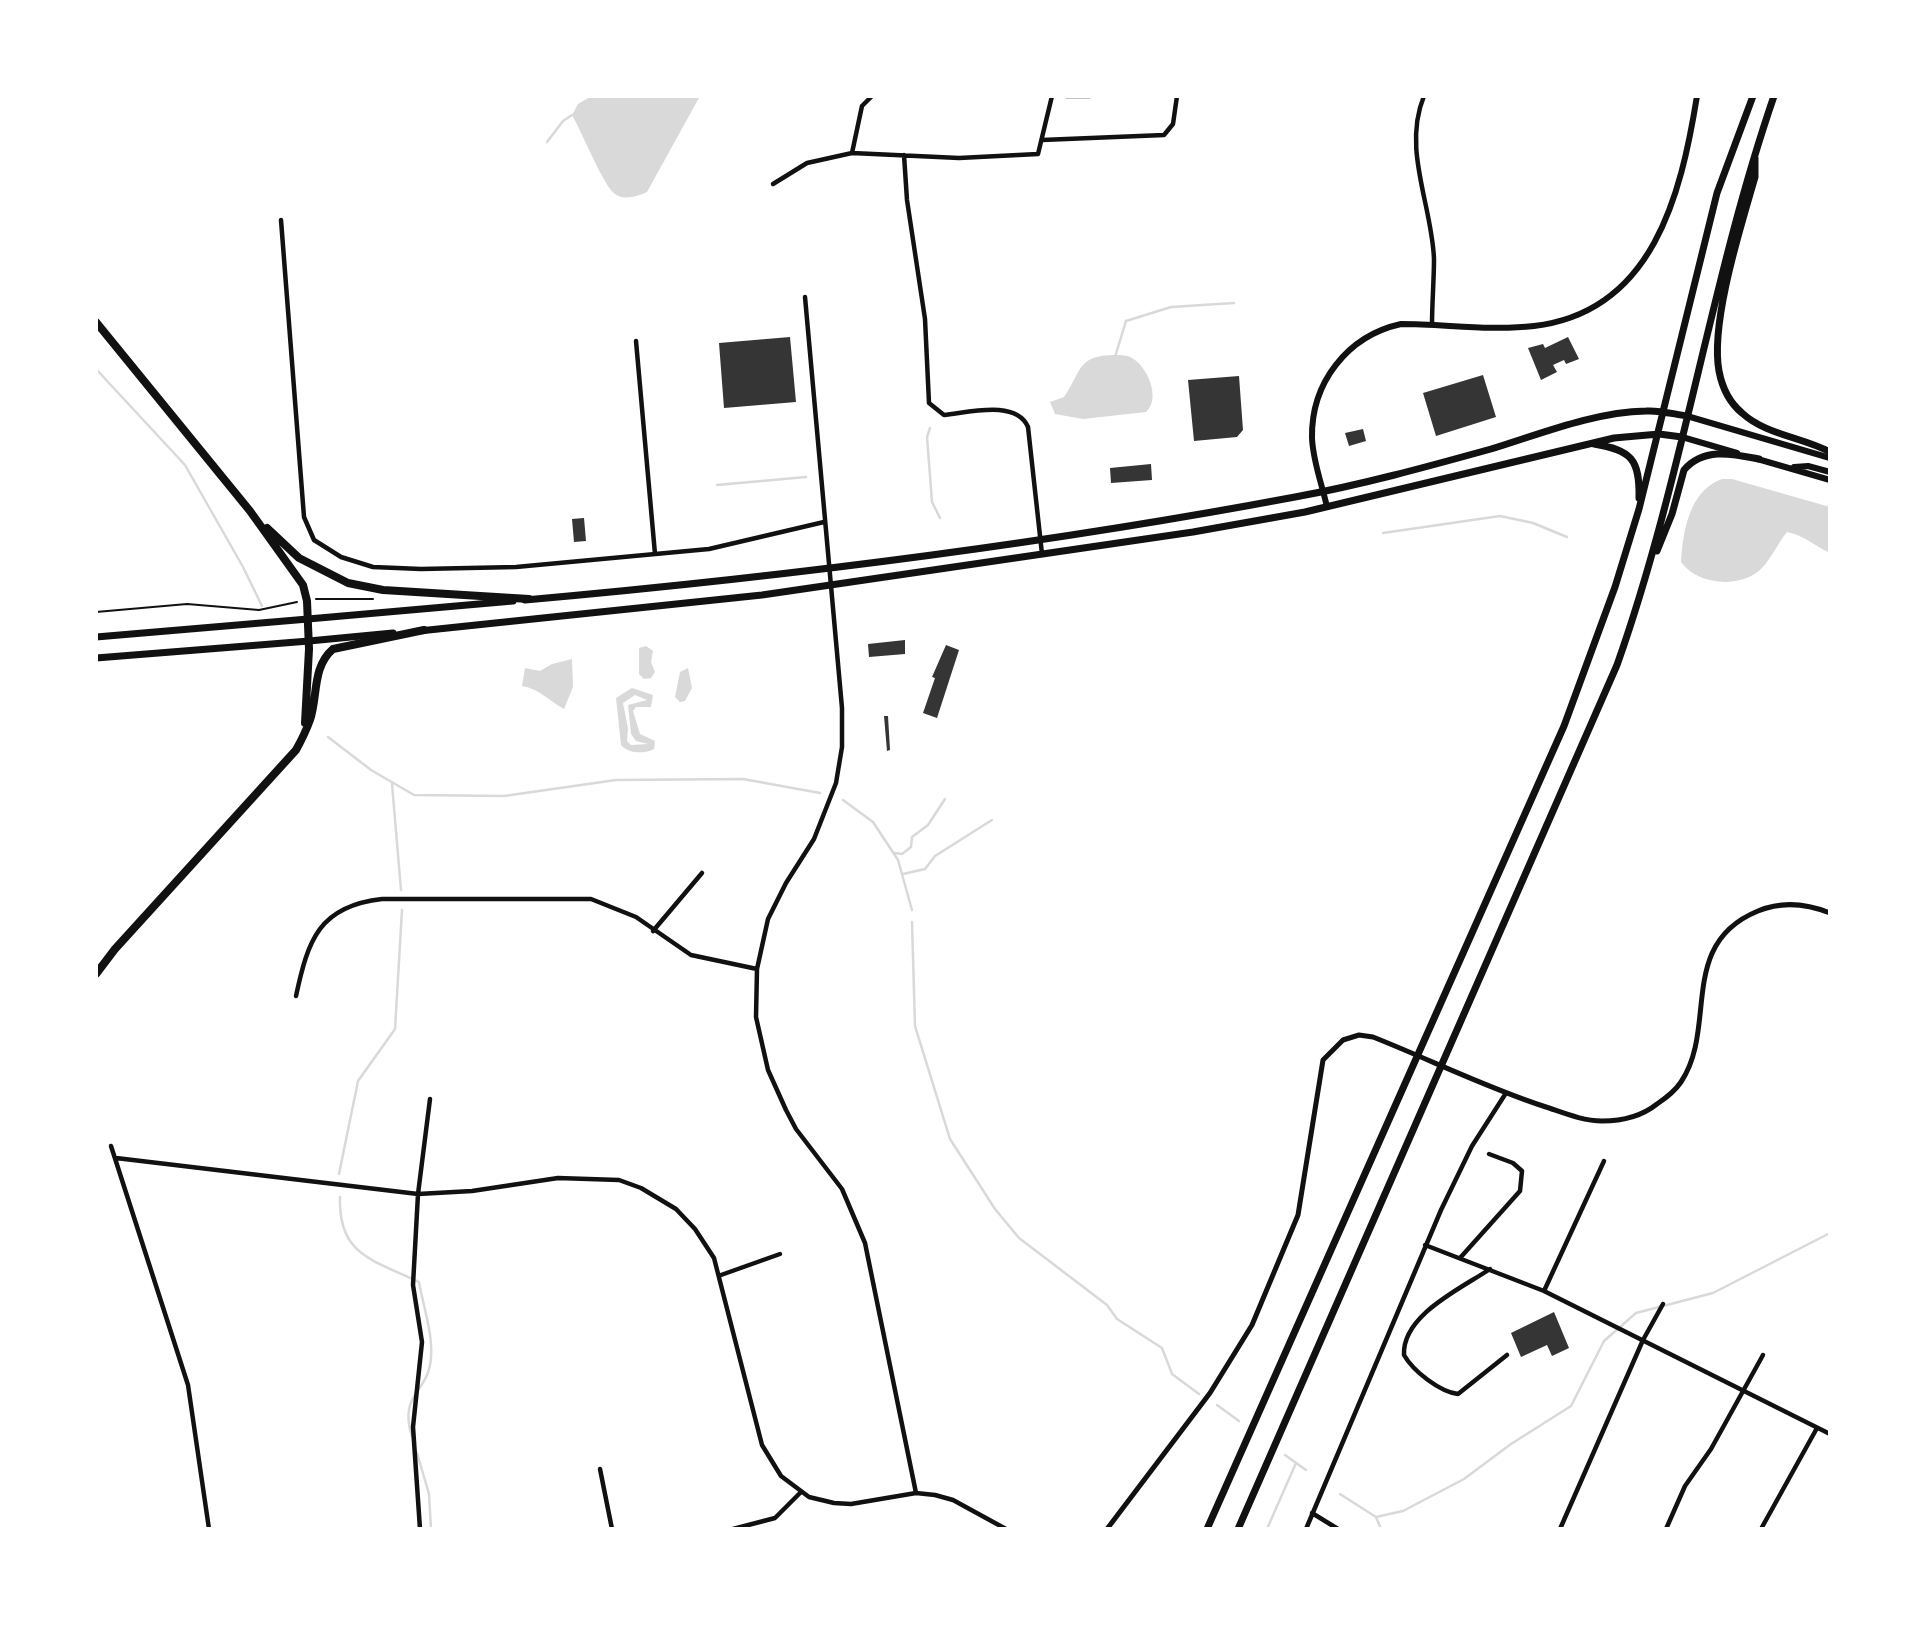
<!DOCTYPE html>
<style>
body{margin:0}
#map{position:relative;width:1926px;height:1625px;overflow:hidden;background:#fff;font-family:Montserrat,sans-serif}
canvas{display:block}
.frame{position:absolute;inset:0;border:98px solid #fff;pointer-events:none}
</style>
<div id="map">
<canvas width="1926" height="1625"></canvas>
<div class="frame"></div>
</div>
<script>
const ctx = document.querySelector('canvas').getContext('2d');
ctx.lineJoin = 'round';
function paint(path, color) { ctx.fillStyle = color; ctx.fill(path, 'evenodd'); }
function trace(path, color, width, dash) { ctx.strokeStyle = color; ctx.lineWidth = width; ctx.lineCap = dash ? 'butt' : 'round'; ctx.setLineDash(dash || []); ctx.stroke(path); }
const water = new Path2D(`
 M592 96H700L647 192C638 196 624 201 615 194 604 187 581 130 572 115L578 104Z
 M1115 355C1121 355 1127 355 1132 358 1148 367 1161 399 1146 412L1083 419 1055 414 1050 402 1064 397C1082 371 1077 355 1115 355Z
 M1722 479H1732L1830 507V553C1815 546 1803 535 1787 532 1778 543 1771 559 1761 569 1740 589 1697 585 1681 562 1683 531 1689 491 1722 479Z
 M646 646 653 651 651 662 655 672 651 678 644 679 639 674V648Z
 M572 659 573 687 564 709C549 701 540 689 522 686L525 668 540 671 552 664Z
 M688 668 692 688 685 701 680 702 675 697 680 672Z
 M632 688 653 695 651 707H636L633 711 640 734 655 741 654 749C645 754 628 754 621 745L616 698ZM635 695 647 700 628 705 631 734 636 741 648 744 631 745 627 741 628 728 623 703Z`);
const stream = new Path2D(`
 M547 142 563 121 572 115
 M1115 357 1126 321 1171 307 1234 303
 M96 369 185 465 243 567 262 606
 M930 428 927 437 932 502 940 518
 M717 485 806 477
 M1383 533 1500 516 1533 523 1567 537
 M328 737 371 770 414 795 504 796 616 780 743 779 820 793
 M392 784 401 890
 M843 800 873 822 898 860 912 910
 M895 853 902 854 911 847 912 837 928 825 945 799
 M903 874 925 869 935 856 992 820
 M912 922 915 1026 950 1139 995 1209 1019 1238 1107 1305 1117 1319 1162 1348 1172 1374 1199 1394
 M339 1174 358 1081 395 1029 402 910
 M340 1197C338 1256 374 1260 419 1282 423 1305 433 1334 431 1357 429 1394 398 1392 412 1437
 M1217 1405 1239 1421
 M417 1453 429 1494 431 1529
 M1285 1455 1306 1470
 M1340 1494 1376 1517 1381 1529
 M1376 1517 1403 1511 1464 1479 1511 1444 1571 1406 1604 1341 1636 1313 1713 1293 1830 1233
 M1267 1529 1296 1463`);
const building = new Path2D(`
 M790 337 796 402 724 408 719 343Z
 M1568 337 1579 359 1566 364 1564 360 1553 365 1557 372 1541 380 1528 348 1543 344 1545 348Z
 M1483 375 1496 417 1436 436 1423 393Z
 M1239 376 1243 430 1237 437 1194 441 1188 380Z
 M1363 429 1366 441 1349 446 1345 433Z
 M1151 464 1152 480 1111 483 1110 468Z
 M584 518 586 541 574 542 572 519Z
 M905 640V654L869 657 868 644Z
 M946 645 959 650 937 718 923 713 935 678 932 677Z
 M884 716H888L890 750 887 751Z
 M1554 1312 1569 1348 1552 1356 1547 1345 1521 1357 1511 1333Z`);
const path = new Path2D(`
 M316 599H373
 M96 612 187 604 259 610 297 602`);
const minor = new Path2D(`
 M1066 96H1090
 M1424 96C1402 149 1432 205 1434 259 1434 280 1432 303 1432 325
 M1042 140 1164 135 1173 124 1177 96
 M852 153 862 106 872 96
 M904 155 907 200 925 319 929 403 944 415C967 413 1016 399 1028 427L1042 554
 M773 184 807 163 852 153 959 158 1038 154 1052 96
 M281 220 304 517 314 540 341 557 373 567 421 569 516 567 709 549 824 522
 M805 297 842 708V747L836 783 814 839 786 883 768 919 757 969 756 1017 768 1070 786 1110 796 1129 842 1189 865 1243 916 1493
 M636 341 655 554
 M653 931 702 873
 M296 996C308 940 319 906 382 899H591L636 917 691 955 757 969
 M111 1146 188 1385 209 1529
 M116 1158 418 1194 472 1191 558 1178 619 1180 641 1188 676 1209 695 1229 714 1258 762 1445 781 1476 809 1497 834 1503 851 1504 916 1493 935 1495 953 1500 1006 1529
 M1425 1245 1544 1291 1830 1434
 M1460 1258 1520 1191 1522 1171 1513 1163 1489 1154
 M1490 1269C1462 1288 1402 1315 1404 1355 1413 1371 1440 1392 1458 1394L1507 1355
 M721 1275 780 1254
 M1544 1291 1604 1161
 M600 1469 612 1529
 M1312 1513 1338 1529
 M420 1529 413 1427 422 1342 413 1285 418 1194 430 1099
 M733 1529 775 1518 801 1492
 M1306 1529 1441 1210 1472 1146 1506 1093
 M1560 1529 1643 1340 1663 1304
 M1666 1529 1685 1486 1711 1449 1763 1355
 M1761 1529 1817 1428`);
const tertiary = new Path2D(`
 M1107 1529 1210 1393 1252 1325 1298 1215 1323 1060 1343 1040 1359 1035 1373 1037C1431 1060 1487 1088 1546 1107 1564 1113 1583 1121 1602 1121 1622 1121 1642 1116 1657 1104 1666 1098 1675 1091 1681 1082 1718 1027 1677 944 1758 911 1782 901 1805 903 1830 913`);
const secondary = new Path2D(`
 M1687 416 1830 458
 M1682 437 1737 453
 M1754 458 1830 480
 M1794 467 1808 466 1830 472
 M1327 507C1322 484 1313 462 1312 438 1311 383 1347 336 1401 324 1445 324 1490 331 1534 326 1653 312 1681 195 1697 96`);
const primary = new Path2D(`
 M1755 158V177C1741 226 1710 322 1719 371 1722 387 1730 403 1742 413 1766 435 1802 437 1830 452
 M1594 444C1631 450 1640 459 1639 498
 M1657 551 1672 514 1684 470C1704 447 1733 454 1759 459
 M525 600C783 577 1040 545 1295 497 1361 485 1426 467 1491 449 1540 434 1594 412 1646 411 1660 410 1673 414 1687 416
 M308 619 513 601
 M419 631 762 595 1193 532 1305 512 1614 438 1659 434 1682 437
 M309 641 393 633
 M1207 1529 1564 726 1615 587 1639 509 1717 193 1753 96
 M1238 1529 1617 665C1683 479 1710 282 1774 96`);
const trunk = new Path2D(`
 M96 637 308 619
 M96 658 309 641`);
const motorway = new Path2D(`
 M96 322 250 511 303 585 307 601 309 649 305 723
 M267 528 299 558 348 583 383 590 529 599
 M96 974 115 949 296 750C301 741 306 731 310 720 318 696 312 667 333 649L424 630`);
paint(water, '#d9d9d9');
trace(stream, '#d9d9d9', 2.5);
paint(building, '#353535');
trace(path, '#111', 2);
trace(minor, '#111', 4.5);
trace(tertiary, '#111', 5);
trace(secondary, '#111', 6);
trace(primary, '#111', 7);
trace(trunk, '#111', 7);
trace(motorway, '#111', 8);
</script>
